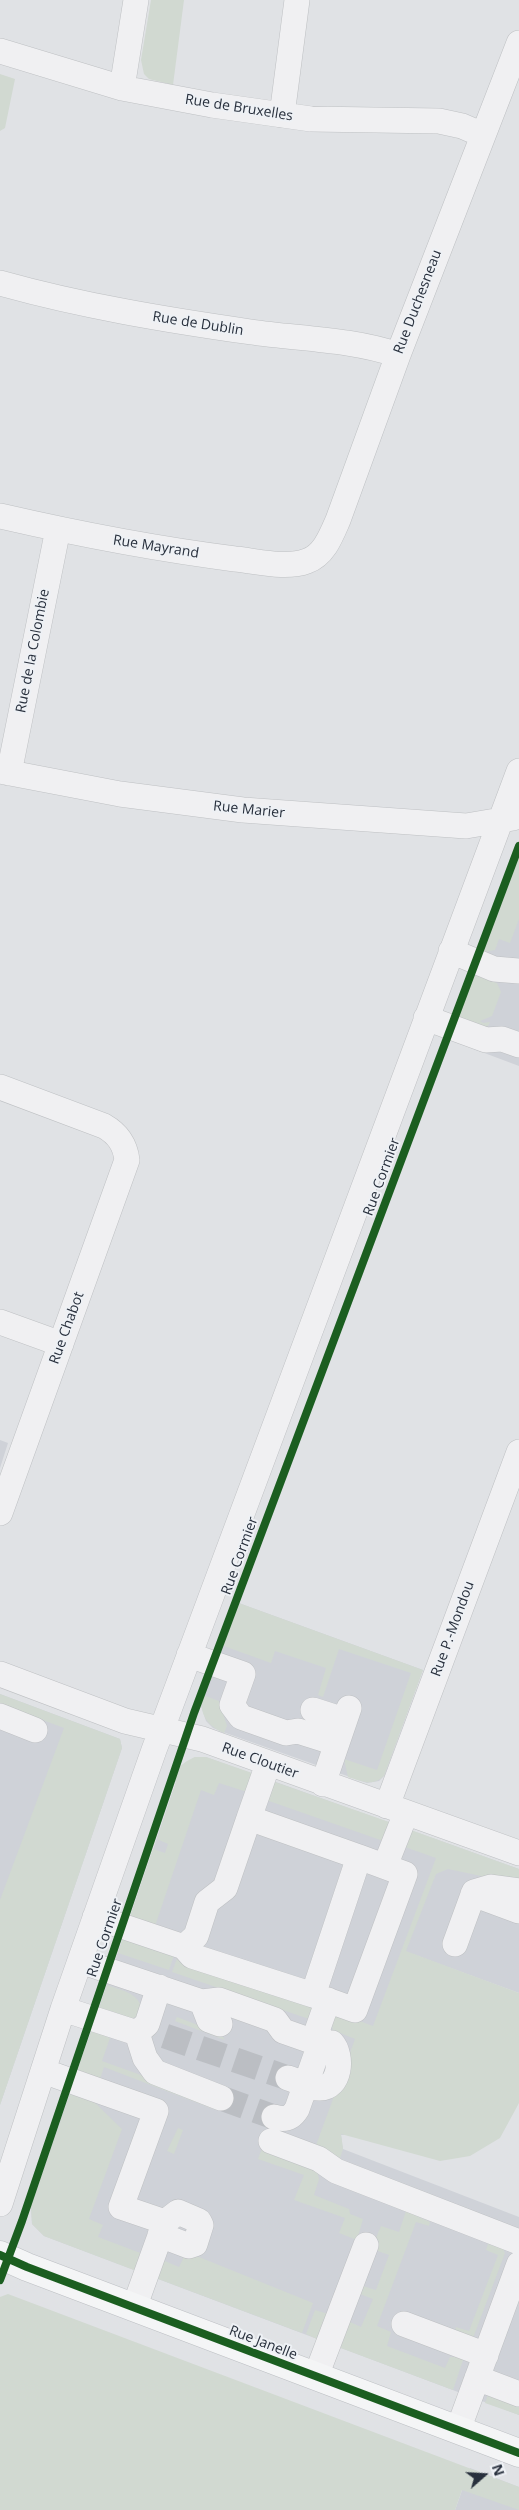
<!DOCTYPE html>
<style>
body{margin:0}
#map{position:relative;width:519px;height:2510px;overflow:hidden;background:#e0e2e5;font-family:"Open Sans",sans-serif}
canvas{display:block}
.north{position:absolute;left:459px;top:2450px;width:50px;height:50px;-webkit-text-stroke:4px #eef1f5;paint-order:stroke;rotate:71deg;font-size:14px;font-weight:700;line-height:20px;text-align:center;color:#28303d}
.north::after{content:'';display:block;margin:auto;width:18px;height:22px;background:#28303d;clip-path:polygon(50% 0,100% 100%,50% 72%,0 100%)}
</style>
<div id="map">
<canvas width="519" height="2510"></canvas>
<div class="north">N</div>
</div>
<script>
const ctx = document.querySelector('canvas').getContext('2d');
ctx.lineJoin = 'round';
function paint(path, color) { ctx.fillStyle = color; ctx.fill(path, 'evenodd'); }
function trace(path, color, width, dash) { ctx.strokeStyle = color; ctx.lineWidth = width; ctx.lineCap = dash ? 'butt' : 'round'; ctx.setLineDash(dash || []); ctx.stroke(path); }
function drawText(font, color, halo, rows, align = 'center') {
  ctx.font = font + ' "Open Sans",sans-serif'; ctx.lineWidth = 4; ctx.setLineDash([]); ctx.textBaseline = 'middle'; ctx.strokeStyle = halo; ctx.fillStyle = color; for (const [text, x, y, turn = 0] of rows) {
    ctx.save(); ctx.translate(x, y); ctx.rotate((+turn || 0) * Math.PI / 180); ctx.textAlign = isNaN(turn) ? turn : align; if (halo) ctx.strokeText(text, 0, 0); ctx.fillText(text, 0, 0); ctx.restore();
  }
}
const built = new Path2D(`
 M519 846V1066L447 1039Z
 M0 1440 8 1443 0 1468Z
 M236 1602 423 1670 384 1776 379 1781 367 1783 223 1732 213 1728 206 1721 201 1706 202 1698Z
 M0 1694 120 1739 122 1748 0 2105Z
 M195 1757H206L519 1869V1993L412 1954 344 2135H341L343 2149 519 2217V2415L44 2236 32 2224 31 2207 176 1782 173 1780 179 1767Z
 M470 2468 519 2487V2510H455Z`);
const green = new Path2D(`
 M151 0H184L173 85 149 79 144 74 141 60Z
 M0 74 15 79 5 128 0 131Z
 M519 846V919L510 943 499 939 495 950 479 953Z
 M471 974 497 983 501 992 492 1016 480 1021 483 1023 490 1022 488 1026 482 1028 455 1018Z
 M236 1602 423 1670 384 1776C372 1787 362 1781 348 1777L344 1759 377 1770 411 1673 339 1649 323 1697 318 1695 326 1668 275 1651 271 1663 221 1645Z
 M0 1694 120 1739 122 1748 0 2105V1900L64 1728 0 1704Z
 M203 1695 219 1701 227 1726 224 1733C208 1726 198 1714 203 1695Z
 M195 1757H206L252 1773 248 1791H244L219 1783 214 1795 201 1790 155 1926 129 1920 153 1849 165 1853 168 1844 157 1839 176 1782 173 1780C177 1768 183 1762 195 1757Z
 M275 1782 389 1822V1843L269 1801 266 1799 270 1786Z
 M408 1829 519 1869V1884L448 1869 436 1874 406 1951 519 1993V2103L500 2138 470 2156 440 2161 341 2134 343 2149 340 2158 315 2148 355 2039 333 2030C331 2024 332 2017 338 2013L373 2026 436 1858 402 1846Z
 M124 1935 174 1955 169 1970 118 1953Z
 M178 1956 314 2005 309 2019 172 1972Z
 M107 1985C120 1990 136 1992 141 2006L136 2017 130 2019 98 2011Z
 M177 2017 221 2034 225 2040 175 2021Z
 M92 2029 110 2038 102 2061 219 2103 216 2110 104 2067 99 2082 76 2074Z
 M71 2091 91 2099 122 2129 89 2219 103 2225 98 2237 143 2254 139 2272 44 2236 32 2224 31 2207Z
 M178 2128 183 2130 174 2154 167 2151Z
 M263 2146 316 2167 319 2179 314 2195 349 2209 350 2214 363 2219 357 2240 339 2233 345 2218 294 2200 304 2175 258 2159Z
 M406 2211 430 2222 429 2226 416 2222 377 2326 391 2332 387 2346 445 2368 450 2357H460L463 2360 453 2390 338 2347 347 2324 350 2322 361 2327 373 2299 360 2294 363 2286 376 2290 389 2255 375 2250 379 2241 375 2240 381 2226 399 2232Z
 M488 2244 503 2249 505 2253 473 2338 454 2334 456 2327 469 2331 498 2255 486 2250Z
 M189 2253 313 2303 302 2333 153 2277 160 2259 179 2267 185 2255Z
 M8 2294 519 2487V2510L462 2490 455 2510H0V2297Z
 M315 2310 328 2314 319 2340 306 2334Z
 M489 2392 519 2402V2415L485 2403Z`);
const minorTunnel = new Path2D(`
 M165 2036 288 2078
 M221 2098 274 2117`);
const minor = new Path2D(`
 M0 51 122 88 212 105 311 119 439 121 462 126 483 135
 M122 88 136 0
 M282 115 297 0
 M0 283C82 306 167 320 251 332 299 339 351 339 398 355
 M0 516C78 534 156 549 235 559 257 561 286 569 307 561 324 555 331 536 338 520L398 355 519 43
 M0 771 120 794 243 810 466 826 513 818
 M9 773 58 529
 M451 951 494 969 519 971
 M426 1018 486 1040 502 1039 519 1045
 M0 1087 104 1126C118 1134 125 1144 127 1160L0 1513
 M0 1322 61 1344
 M189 1655 243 1674 232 1705 241 1717 286 1733 298 1731 336 1743
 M0 1674 125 1721 202 1739 519 1853
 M313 1710 344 1720
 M0 1716 35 1730
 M268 1764 249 1818 359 1857
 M323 1784 349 1708
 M387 1806 519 1452
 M359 1857 405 1874 355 2010 313 1995Z
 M385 1866 406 1813
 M473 1894 519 1911
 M95 1917 184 1947 196 1936 207 1902 225 1888 249 1818
 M455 1944 474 1892 491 1887 519 1891
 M184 1947 192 1956 313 1995
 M80 1961 202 2002 219 2000 275 2020 283 2031 320 2044 332 2043C343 2055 341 2089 319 2088 309 2088 298 2081 288 2078
 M202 2002 209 2020 220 2024
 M63 2009 137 2033 147 2024 159 1987
 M137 2033 145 2058 155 2072 221 2098
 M43 2071 156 2111 121 2207 165 2222 134 2308
 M274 2117C284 2120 291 2119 297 2109L320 2044 318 2028 328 2000
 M271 2141 319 2159 336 2171 519 2242
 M0 2204 63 2009 154 1750 519 771
 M160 2235 189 2246 195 2244 201 2225 199 2221 178 2212 165 2222
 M404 2324 486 2355
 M316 2376 366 2245
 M477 2378 519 2394
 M458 2430 519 2264`);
const major = new Path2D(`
 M0 2255 27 2267 519 2453`);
const cycleway = new Path2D(`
 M0 2255 27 2267 519 2453
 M0 2280 22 2221 194 1713 519 846`);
const streetNames = [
 ["Rue de Bruxelles",239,108,9],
 ["Rue Duchesneau",418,302,-69],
 ["Rue de Dublin",198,324,9],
 ["Rue Mayrand",156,547,9],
 ["Rue de la Colombie",33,651,-79],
 ["Rue Marier",249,810,6],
 ["Rue Cormier",382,1177,-70],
 ["Rue Chabot",67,1328,-70],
 ["Rue Cormier",240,1556,-70],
 ["Rue P.-Mondou",453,1629,-70],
 ["Rue Cloutier",260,1761,20],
 ["Rue Cormier",105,1938,-71],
 ["Rue Janelle",263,2343,21]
];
paint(built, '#cfd2d8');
paint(green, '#d1d9d1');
trace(minorTunnel, '#bbbec3', 25, [25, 12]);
trace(minor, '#bec0c3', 26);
trace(major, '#bcbfc3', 29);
trace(minor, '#f0f0f2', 25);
trace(major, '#f4f5f6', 28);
trace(cycleway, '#1b5e20', 8);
drawText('14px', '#28303d', '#eef1f5', streetNames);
</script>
